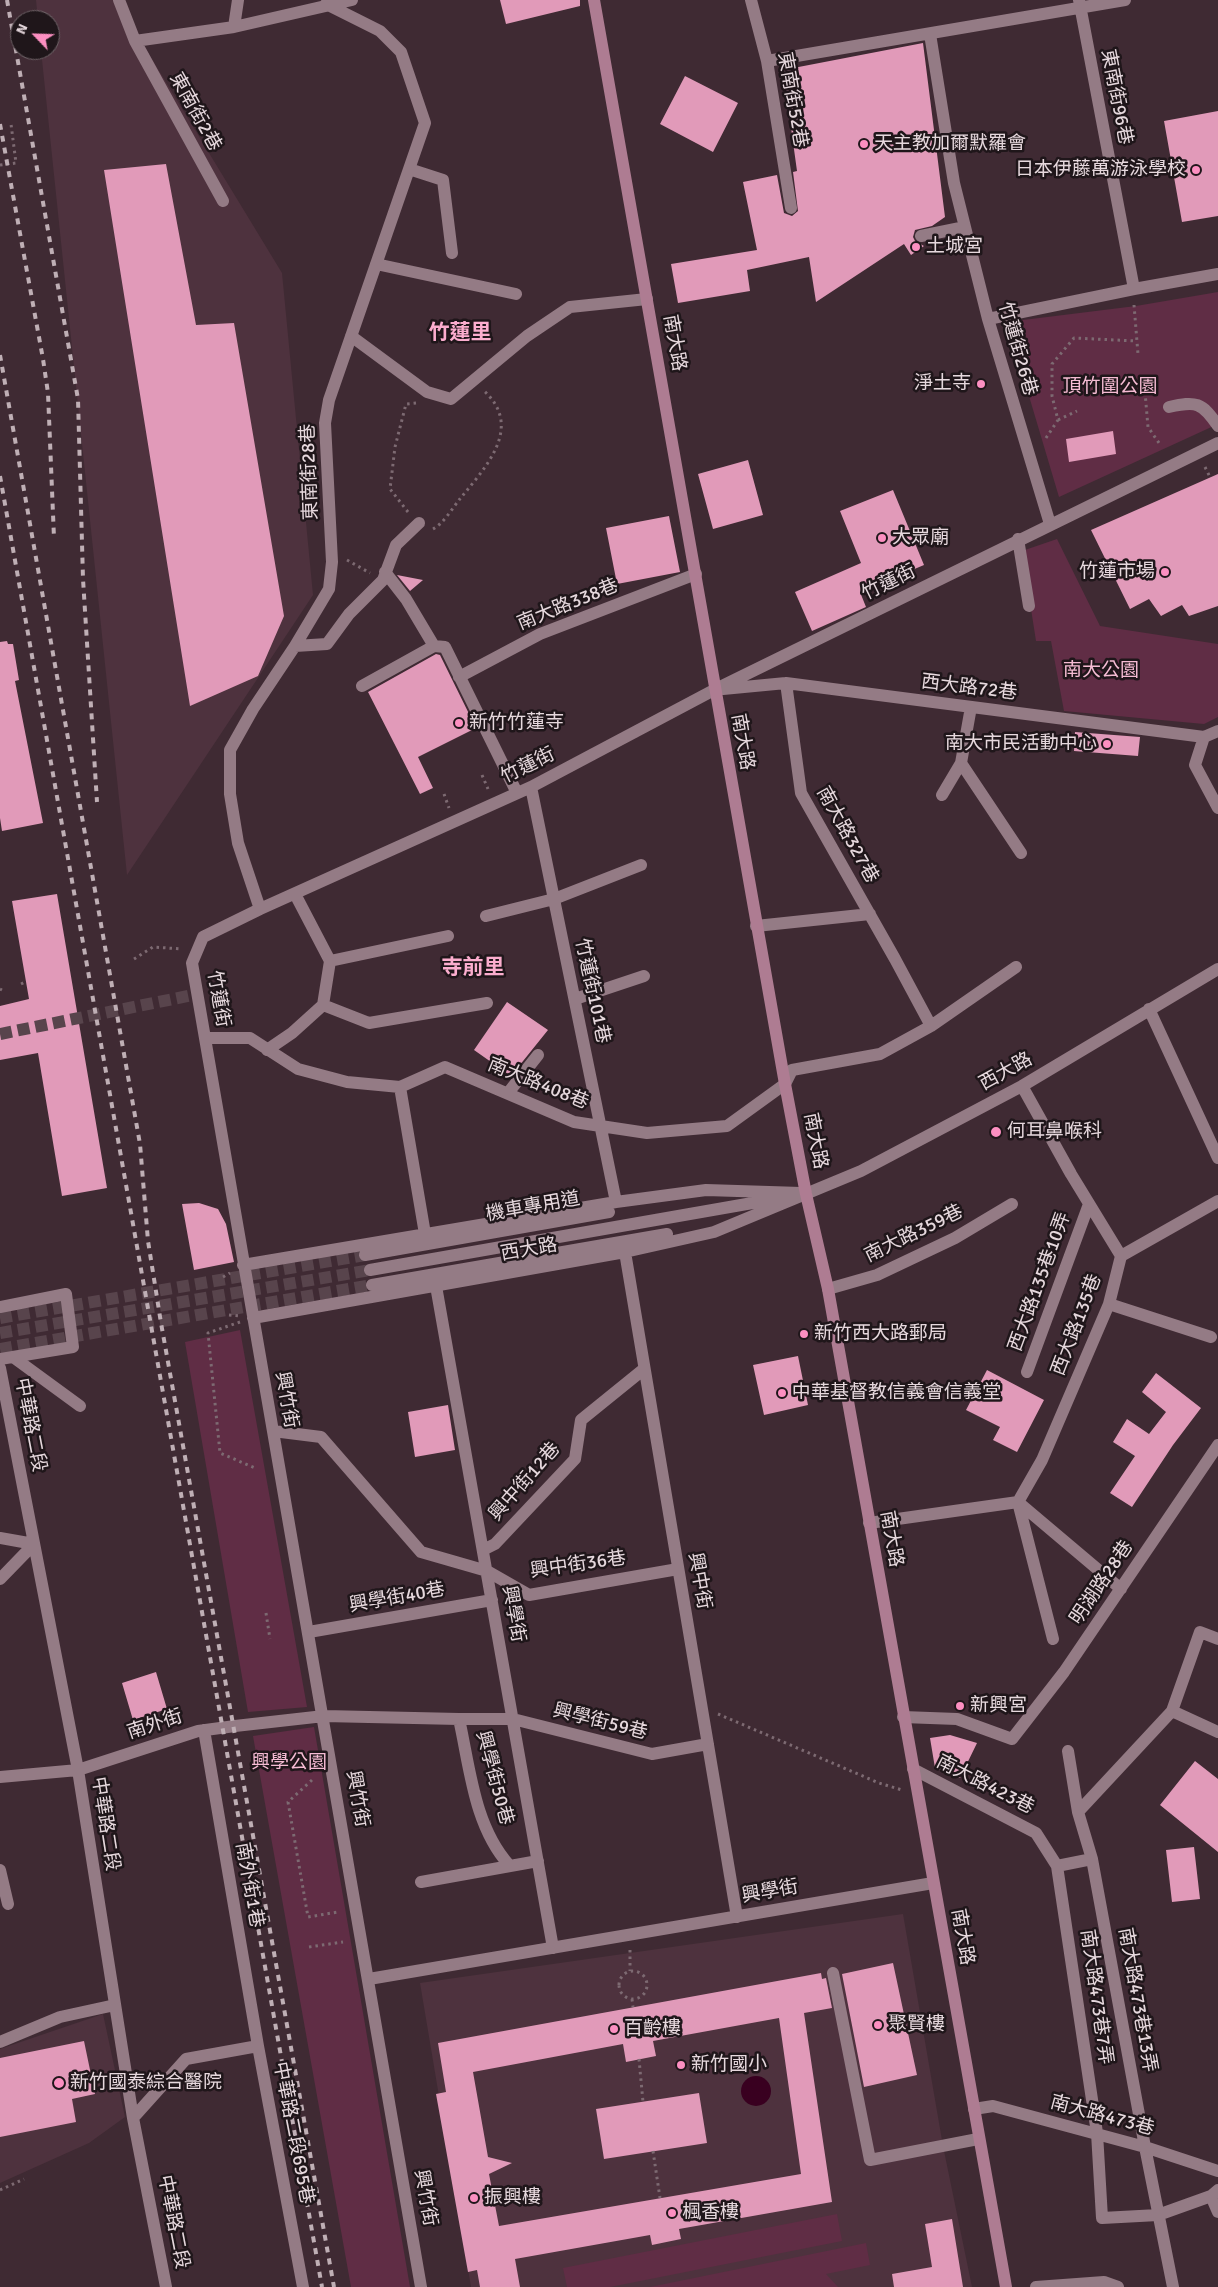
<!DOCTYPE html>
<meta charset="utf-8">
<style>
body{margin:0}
#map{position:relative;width:1218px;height:2287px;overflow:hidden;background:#3f2a33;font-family:Signika,sans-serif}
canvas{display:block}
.north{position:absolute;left:10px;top:10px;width:50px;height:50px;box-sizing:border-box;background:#1f161a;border:1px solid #6f6468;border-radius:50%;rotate:294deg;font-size:14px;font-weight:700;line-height:20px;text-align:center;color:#e6d8dd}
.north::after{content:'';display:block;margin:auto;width:18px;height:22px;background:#fc8fc1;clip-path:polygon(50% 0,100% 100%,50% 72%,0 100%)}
</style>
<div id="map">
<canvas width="1218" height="2287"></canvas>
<div class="north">N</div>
</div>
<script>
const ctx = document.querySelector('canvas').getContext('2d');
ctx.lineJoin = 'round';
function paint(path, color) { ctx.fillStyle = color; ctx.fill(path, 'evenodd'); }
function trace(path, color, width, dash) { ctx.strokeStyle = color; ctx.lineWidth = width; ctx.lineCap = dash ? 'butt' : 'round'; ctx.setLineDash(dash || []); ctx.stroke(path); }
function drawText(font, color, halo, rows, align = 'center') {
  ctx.font = font + ' Signika,"Noto Sans TC",sans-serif'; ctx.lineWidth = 5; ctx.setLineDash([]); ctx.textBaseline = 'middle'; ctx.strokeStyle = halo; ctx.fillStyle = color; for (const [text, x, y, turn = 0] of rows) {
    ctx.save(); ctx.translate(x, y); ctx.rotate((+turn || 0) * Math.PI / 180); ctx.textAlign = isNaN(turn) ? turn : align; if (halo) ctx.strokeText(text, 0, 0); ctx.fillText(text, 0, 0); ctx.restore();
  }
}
const built = new Path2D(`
 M36 0H116L282 273 313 595 127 875 41 50H50V20H38Z
 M903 1914 943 2146 972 2287H471L420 1983Z
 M103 2014 125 2117 89 2143 0 2183V2049Z`);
const green = new Path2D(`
 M1218 292V424L1059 497 1007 322 1136 306Z
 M1057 539 1100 626 1218 644V717L1204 724 1064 711 1051 641H1036L1022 551Z
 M240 1330 307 1707 248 1712 185 1342Z
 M314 1727 410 2287H351L253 1736Z
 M837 2214 842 2241 610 2287H567L563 2268Z
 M866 2243 870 2265 826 2274 838 2287H650Z`);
const water = new Path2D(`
 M741 2091a15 15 0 1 1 30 0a15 15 0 1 1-30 0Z`);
const building = new Path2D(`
 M500 0H580V6L506 24Z
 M923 43 945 217 932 226 915 230 913 237 915 241 924 246 911 255 904 244 816 302 809 257 747 270 750 291 678 303 671 264 757 250 743 182 777 175 784 213 792 216 798 211 793 172 797 171 783 70Z
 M685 76 738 103 713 152 660 124Z
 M1218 111V216L1182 222 1164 121Z
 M166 164 196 325 234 323 284 616 258 676 190 706 104 170Z
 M1113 431 1116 454 1069 462 1066 439Z
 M748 460 763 515 713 529 698 474Z
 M1218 474V606L1189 616 1182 605 1161 616 1149 599 1130 609 1091 530Z
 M893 490 924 565 860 592 866 607 812 631 795 592 861 563 840 511Z
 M669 516 680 572 617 584 606 528Z
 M397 575 423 580 410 591Z
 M7 641 8 644H13L19 680 15 681 43 823 2 831 0 818V642Z
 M436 654 440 655 476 728 418 757 433 788 420 794 368 692Z
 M1075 732 1140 737 1138 756 1074 751Z
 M57 894 107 1188 62 1196 38 1053 0 1060V1006L29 999 12 901Z
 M507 1002 548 1030 511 1076 474 1050Z
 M199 1203 218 1209 226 1224 234 1262 194 1270 182 1204Z
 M798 1356 808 1405 764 1415 753 1365Z
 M987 1370 1044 1400 1017 1452 993 1440 1000 1427 966 1410Z
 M1156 1373 1201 1408 1173 1445 1132 1507 1110 1493 1135 1456 1113 1442 1127 1419 1149 1434 1166 1412 1142 1392Z
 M448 1405 455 1450 415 1457 408 1412Z
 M156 1672 167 1709 133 1720 122 1683Z
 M950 1735 977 1743 960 1778 935 1768 930 1738Z
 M1195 1761 1218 1779V1852L1160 1805Z
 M1194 1847 1200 1899 1172 1902 1166 1850Z
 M893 1963 917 2075 864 2087 842 1974Z
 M821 1973 822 1979 826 1978 832 2008 804 2013 832 2202 679 2229 681 2239 652 2245 650 2235 515 2259 520 2287H480L477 2270 468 2272 436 2094 446 2092 438 2043ZM779 2018 801 2174 499 2226 489 2174 512 2163 488 2157 473 2072 623 2044 626 2062 656 2056 653 2041Z
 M84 2041 95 2094 72 2099 76 2122 0 2137V2058Z
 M699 2093 707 2143 604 2159 596 2109Z
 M952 2219 963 2287H894L892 2274 932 2267 925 2224Z`);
const minorTunnel = new Path2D(`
 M0 1034 198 994
 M0 1318 365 1255
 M0 1333 370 1270
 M0 1349 372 1285`);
const path = new Path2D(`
 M0 165 16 163 11 124
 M1134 305 1138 354
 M1111 382 1132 378
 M1145 392 1148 427 1159 443
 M1058 420 1077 411
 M1046 438 1058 420 1052 396V364L1074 338 1137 341
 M1205 467 1210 477
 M408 512 390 489 395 447 406 404 416 403
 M433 529C443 524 452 509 459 500 485 468 525 427 483 390
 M347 560 370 573
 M482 775 488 789
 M444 794 449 808
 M134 959 153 947 182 949
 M21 984 25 982
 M0 989 2 990
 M223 1277 230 1273
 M229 1315 240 1316
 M240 1322 208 1333 220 1453 255 1468
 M266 1613 270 1639
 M718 1714 879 1783 902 1790
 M312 1780 288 1802 308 1917 338 1912
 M309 1947 343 1942
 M630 1950V1971
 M619 1985a14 14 0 1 1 28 0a14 14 0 1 1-28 0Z
 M632 1999 633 2007
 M639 2059 643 2102
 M653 2151 660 2198
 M0 2190 24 2179`);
const minor = new Path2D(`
 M119 0 135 41 223 201
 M751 0 767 61 791 208
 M1079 0 1134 289
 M234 27 238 0
 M930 34 954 183 988 319 1050 524
 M135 41 234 27 352 0
 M767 61 1125 0
 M409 169 443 180 452 253
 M921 236 965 227
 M376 264 516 294
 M988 319 1134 289 1218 274
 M351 336 427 392 451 399 527 336 570 307 647 299
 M1169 407C1196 401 1202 402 1218 426
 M1018 539 1029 606
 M385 572 406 599 434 646 445 647 517 793
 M295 646 327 644 349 614 383 580 396 545 419 523
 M459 677 540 634 696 574
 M786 683 801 793 895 959 931 1026
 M362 686 434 646
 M723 689 786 683 1204 737 1218 731
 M971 707 961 763 1021 853
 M1204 737 1195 765 1218 808
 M531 787 616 1202
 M942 795 961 763
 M295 894 330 961 323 1005
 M260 909 238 843 230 794V750L253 709 295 646 329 589 332 562 325 423 329 400 425 123 401 52 380 31 326 4
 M486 916 554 899 641 865
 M756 926 870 914
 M330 961 448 936
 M575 999 644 976
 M1149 1009 1218 1158
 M205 1038H250L298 1069 347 1082 400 1087 445 1067 574 1122 647 1133 727 1126 785 1084 792 1070 880 1054 931 1026 1016 967
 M267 1050 292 1033 323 1005 369 1023 487 1003
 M1022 1086 1071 1174 1121 1256 1109 1304 1042 1460 1018 1502 1121 1589
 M400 1087 425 1234
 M508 1093 538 1055
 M625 1252 737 1917
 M365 1255 609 1212
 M1121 1256 1218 1201
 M243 1265 616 1202 706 1190 801 1193
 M370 1270 781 1198
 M372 1285 667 1234
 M436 1286 553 1948
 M828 1289 877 1275 955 1238 1012 1204
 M1109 1304 1211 1337
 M0 1307 66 1294 73 1347 0 1359
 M253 1318 625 1252 714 1232 861 1171 1022 1086 1218 969
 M13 1357 80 1406
 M0 1368 78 1770 133 2118 166 2287
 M1027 1372 1089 1204
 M273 1431 321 1437 421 1552 487 1571 529 1595 678 1569
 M869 1523 1018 1502 1053 1639
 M0 1538 34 1544
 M483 1550 495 1544 575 1459 581 1420 644 1369
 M0 1579 34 1544
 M309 1632 492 1600
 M1218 1639 1200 1632 1172 1711 1218 1732
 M903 1717 957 1719 1012 1739 1064 1672 1218 1445
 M204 1730 258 2046 303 2287
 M1068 1751 1078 1812
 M913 1769 1036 1833 1057 1866 1092 1859 1078 1812 1172 1711
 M0 1777 78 1770 198 1731 235 1726 324 1716 459 1719
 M1092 1859 1145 2147 1173 2287
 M509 1865C474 1826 470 1768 459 1719H513L652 1754 708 1744
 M1057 1866 1097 2133 1102 2218 1158 2215 1211 2196
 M0 1870 8 1904
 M421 1882 538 1861
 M833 1973 870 2160 978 2139
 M369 1979 933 1883
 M0 2042 60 2017 115 2005
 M974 2109 993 2106 1145 2147 1218 2171
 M133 2118 186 2059 258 2046
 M1218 2190 1211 2196 1218 2212
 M421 2287 192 963 203 937 260 909 531 787 714 690 1218 443
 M1036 2287 1104 2282 1118 2287`);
const major = new Path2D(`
 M594 0 785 1084 806 1194 828 1289 1006 2287`);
const rail = new Path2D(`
 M7 0 78 399 83 579 97 802
 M0 124 43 359 48 393 54 538
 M0 355 140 1144 148 1241 161 1323 334 2287
 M0 476 322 2287`);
const markers = [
 [864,144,5,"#fc8fc1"],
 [1196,170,5,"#fc8fc1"],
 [916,247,5,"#fc8fc1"],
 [981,384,5,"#fc8fc1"],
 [882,538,5,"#fc8fc1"],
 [1165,572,5,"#fc8fc1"],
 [459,723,5,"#fc8fc1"],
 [1107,744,5,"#fc8fc1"],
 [996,1132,6,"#fc8fc1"],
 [804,1334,5,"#fc8fc1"],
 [782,1393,5,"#fc8fc1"],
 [960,1706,5,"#fc8fc1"],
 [878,2025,5,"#fc8fc1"],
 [614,2029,5,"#fc8fc1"],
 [681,2065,5,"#fc8fc1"],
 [59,2083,6,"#fc8fc1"],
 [474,2198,5,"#fc8fc1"],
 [672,2213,5,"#fc8fc1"]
];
const streetNames = [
 ["東南街96巷",1116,97,79],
 ["東南街52巷",792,100,80],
 ["東南街2巷",195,112,61],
 ["南大路",674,343,80],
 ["竹蓮街26巷",1017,349,74],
 ["東南街28巷",310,472,-92],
 ["竹蓮街",889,583,-26],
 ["南大路338巷",568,605,-22],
 ["西大路72巷",969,688,7],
 ["南大路",742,742,80],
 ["竹蓮街",528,766,-26],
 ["南大路327巷",847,835,61],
 ["竹蓮街101巷",592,991,78],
 ["竹蓮街",218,999,80],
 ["西大路",1006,1072,-29],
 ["南大路408巷",538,1084,22],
 ["南大路",815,1141,79],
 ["機車專用道",533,1207,-10],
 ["南大路359巷",914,1234,-26],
 ["西大路",529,1250,-10],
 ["西大路135巷10弄",1040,1282,-70],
 ["西大路135巷",1077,1325,-69],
 ["興竹街",286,1400,80],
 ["中華路二段",30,1425,79],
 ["興中街12巷",525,1482,-49],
 ["南大路",891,1539,80],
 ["興中街36巷",578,1565,-8],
 ["興中街",699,1581,80],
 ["明湖路28巷",1102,1583,-56],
 ["興學街40巷",397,1598,-10],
 ["興學街",513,1614,80],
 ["興學街59巷",600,1722,14],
 ["南外街",155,1725,-18],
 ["興學街50巷",494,1778,75],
 ["南大路423巷",985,1785,27],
 ["興竹街",357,1799,80],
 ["中華路二段",105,1824,81],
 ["南外街1巷",249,1885,80],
 ["興學街",770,1892,-10],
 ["南大路",962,1937,80],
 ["南大路473巷7弄",1096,1997,82],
 ["南大路473巷13弄",1137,2000,80],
 ["南大路473巷",1102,2116,15],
 ["中華路二段695巷",293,2133,79],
 ["興竹街",425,2198,80],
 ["中華路二段",173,2222,79]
];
const poiNames = [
 ["天主教加爾默羅會",874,144],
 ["日本伊藤萬游泳學校",1186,170,"right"],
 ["土城宮",926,247],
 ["淨土寺",971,384,"right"],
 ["大眾廟",892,538],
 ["竹蓮市場",1155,572,"right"],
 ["新竹竹蓮寺",469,723],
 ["南大市民活動中心",1097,744,"right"],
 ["何耳鼻喉科",1007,1132],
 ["新竹西大路郵局",814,1334],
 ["中華基督教信義會信義堂",792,1393],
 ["新興宮",970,1706],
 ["聚賢樓",888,2025],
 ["百齡樓",624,2029],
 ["新竹國小",691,2065],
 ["新竹國泰綜合醫院",70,2083],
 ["振興樓",484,2198],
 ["楓香樓",682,2213]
];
const parkNames = [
 ["頂竹圍公園",1110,387],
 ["南大公園",1101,671],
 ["興學公園",289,1763]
];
const quarterNames = [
 ["竹蓮里",460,333],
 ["寺前里",473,968]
];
paint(built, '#4e323e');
paint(green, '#602d45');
paint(water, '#390020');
paint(building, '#e19ab9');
trace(minorTunnel, '#58444c', 12, [12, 6]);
trace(path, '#7d6a72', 3, [2.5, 4]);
trace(minor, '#947b85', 12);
trace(major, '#ae7c92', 12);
trace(rail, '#bfafb5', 4, [6, 6]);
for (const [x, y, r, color] of markers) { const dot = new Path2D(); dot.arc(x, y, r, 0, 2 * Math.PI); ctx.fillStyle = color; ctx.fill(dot); trace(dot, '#1f161a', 2); }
drawText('19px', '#e6d8dd', '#1f161a', streetNames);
drawText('19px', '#e6d8dd', '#1f161a', poiNames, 'left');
drawText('19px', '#f5bbd3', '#1f161a', parkNames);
drawText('bold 21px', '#fbadce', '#1f161a', quarterNames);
</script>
